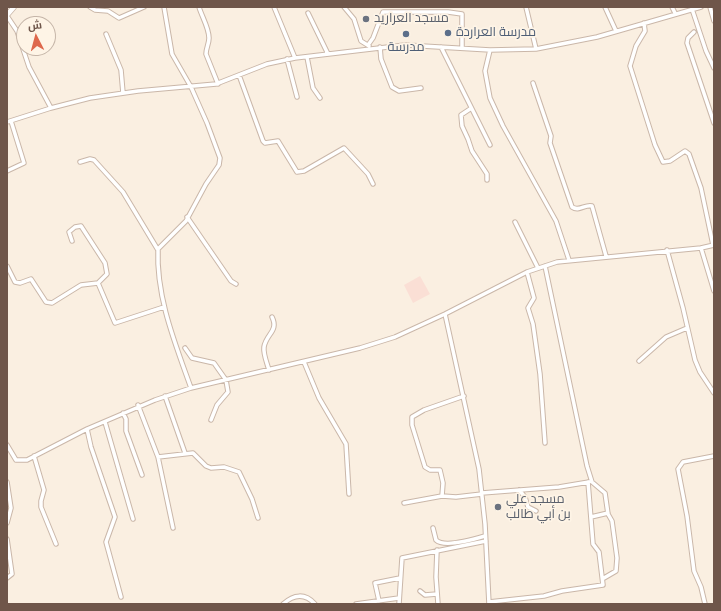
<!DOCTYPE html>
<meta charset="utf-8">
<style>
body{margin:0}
#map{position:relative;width:721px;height:611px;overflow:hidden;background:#faefe1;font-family:"Archivo Narrow",Cairo,sans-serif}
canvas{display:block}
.frame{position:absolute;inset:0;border:8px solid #6f564a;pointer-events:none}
.north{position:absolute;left:16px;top:16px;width:40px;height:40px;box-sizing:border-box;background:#fef4e6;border:1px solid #c5b5a8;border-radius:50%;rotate:354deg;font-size:11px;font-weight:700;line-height:16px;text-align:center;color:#6f564a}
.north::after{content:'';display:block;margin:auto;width:14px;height:18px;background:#de684c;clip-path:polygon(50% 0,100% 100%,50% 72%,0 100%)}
</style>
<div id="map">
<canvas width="721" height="611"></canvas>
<div class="frame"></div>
<div class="north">ش</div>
</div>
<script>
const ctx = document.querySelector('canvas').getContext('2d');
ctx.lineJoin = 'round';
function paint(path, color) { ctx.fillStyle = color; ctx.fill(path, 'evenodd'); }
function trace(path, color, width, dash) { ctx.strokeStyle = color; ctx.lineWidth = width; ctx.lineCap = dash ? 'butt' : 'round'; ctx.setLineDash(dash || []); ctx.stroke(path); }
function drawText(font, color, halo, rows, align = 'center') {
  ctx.font = font + ' "Archivo Narrow",Cairo,sans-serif'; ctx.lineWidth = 3.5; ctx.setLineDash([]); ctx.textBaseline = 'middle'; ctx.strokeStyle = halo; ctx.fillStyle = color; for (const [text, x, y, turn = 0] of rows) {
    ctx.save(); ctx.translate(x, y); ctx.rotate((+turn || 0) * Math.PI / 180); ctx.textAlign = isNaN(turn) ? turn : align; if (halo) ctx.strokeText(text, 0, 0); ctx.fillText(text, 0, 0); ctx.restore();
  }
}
const commercial = new Path2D(`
 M420 276 430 294 413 303 404 285Z`);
const minor = new Path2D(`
 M90 7 95 10 108 11 119 18 144 7
 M164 7 172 54 191 87 207 123 220 158 219 165 206 184 186 221 158 249C156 297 175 343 191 388
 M199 7C202 17 209 28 209 38 209 44 206 48 206 54L218 84
 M274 7 295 58
 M344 7 354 19 361 41 369 46
 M526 7 536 49
 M605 7 616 31
 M672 7 675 13
 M710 7 714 21
 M692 9 706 51 714 68
 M308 13 328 54
 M7 16 17 31 29 67 51 108
 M644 23 645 31 636 46 630 66 655 145 663 162 670 161 685 151 689 154 701 188 713 245
 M694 32 688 38 687 43 714 123
 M106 34 121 70 123 93
 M368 45 373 38 383 12H448L462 14V48
 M380 47 381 59 392 87 399 91 421 88
 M441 47 490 145
 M490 50 485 71 490 98 503 126 556 221 569 260
 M307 57 313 88 320 98
 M287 59 297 97
 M239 75 263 141 265 143 278 141 297 172 304 171 344 148 368 174 373 184
 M533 83 551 136 550 143 572 207C579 212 585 204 592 206L606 256
 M470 109 461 115 462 126 468 139 472 151 487 174V180
 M7 122 51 108 90 98 138 91 216 84 267 64 295 58 405 45 490 50 536 49 597 37 701 7
 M80 162 90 159 94 160 123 192 158 250
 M7 171 24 163 11 121
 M187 217 231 281 236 284
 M515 222 538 268
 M701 248 714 291
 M667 250 683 308 695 360 700 372 714 393
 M7 266 15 282 20 283 31 279 46 302 52 303 81 285 98 283 107 274 105 263 81 226 75 227 69 232 72 241
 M545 266 587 466 592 482 605 493 608 514 612 521 617 558 616 571 604 578
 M527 272 534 298 528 308 533 324 540 374 545 443
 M98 283 115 323 164 307
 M445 314 479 469 485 524 489 604
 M185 348 192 358 214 363 226 380 228 392 217 405 211 420
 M639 361 666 337 687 328
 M304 362 319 398 346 444 349 494
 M269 370C267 363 263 354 264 347 266 334 279 331 272 317
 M165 396 185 453
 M138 405 158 457 173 528
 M123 413 126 419V431L142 475
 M105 422 133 519
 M87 429 91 447 115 517 106 542 121 597
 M7 445 16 460H27L87 429 155 400 191 388 360 348 395 337 445 314 527 272 557 262 701 248 714 245
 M34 456 44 490 41 501V507L56 544
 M158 457 193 453 206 466 211 468 224 467 239 472 252 499 258 518
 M7 482 11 508 7 523
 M519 490 525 497 528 507 536 511
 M482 493 559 487 589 482
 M442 496 443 483 440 470H430L425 467 412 425V417L424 410 464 396
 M404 503 442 496 456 497 482 494
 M591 517 608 513
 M433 528 436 540C444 548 475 539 485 536
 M7 539 12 574 7 578
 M437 550 436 577 438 604
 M420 591 425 595 437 594
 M379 601 375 583 400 578
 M489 602 544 596 562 591 603 585 599 552 593 544 588 482
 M283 604C294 594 305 593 315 604
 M356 604 399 598
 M399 604 402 558 486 541
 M705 604 701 587 694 571 687 516 678 469 683 462 714 456`);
const tertiary = new Path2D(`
 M7 15 14 7`);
const markers = [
 [366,19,4,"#6b7280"],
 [448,33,4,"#5c6f8a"],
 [406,34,4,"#5c6f8a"],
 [498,507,4,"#6b7280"]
];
const worshipNames = [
 ["مسجد العراريد",374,19],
 ["مسجد علي",506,500],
 ["بن أبي طالب",506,515]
];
const serviceNames = [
 ["مدرسة العراردة",456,33],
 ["مدرسة",406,48,"center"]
];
paint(commercial, '#fadfd5');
trace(minor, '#cab7a9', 5.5);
trace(tertiary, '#cab7a9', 6);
trace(minor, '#fff', 3.5);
trace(tertiary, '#fff', 4.5);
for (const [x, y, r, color] of markers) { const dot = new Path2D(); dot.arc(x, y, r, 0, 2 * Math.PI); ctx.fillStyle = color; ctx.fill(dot); trace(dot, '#fef4e6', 1.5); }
drawText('13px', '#5b616d', '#fef4e6', worshipNames, 'left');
drawText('13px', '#4e5e75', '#fef4e6', serviceNames, 'left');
</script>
